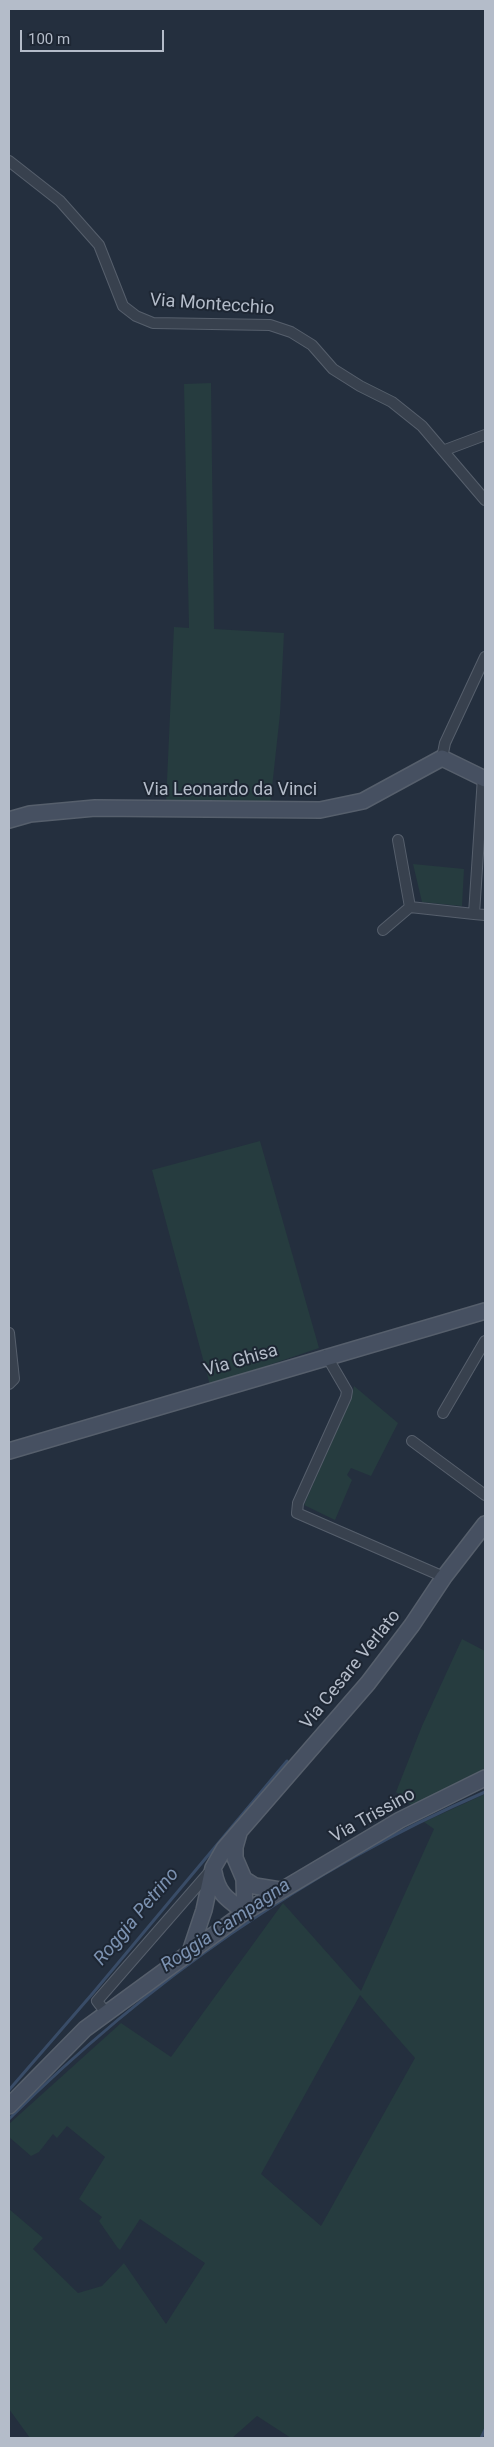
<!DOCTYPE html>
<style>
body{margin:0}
#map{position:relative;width:494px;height:2447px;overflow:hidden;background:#242f3e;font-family:Roboto,sans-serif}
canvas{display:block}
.frame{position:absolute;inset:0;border:10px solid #b4bcc9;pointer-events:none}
.scale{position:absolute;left:20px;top:30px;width:144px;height:22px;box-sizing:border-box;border:2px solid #b4bcc9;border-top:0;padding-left:6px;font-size:15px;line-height:18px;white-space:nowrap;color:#b4bcc9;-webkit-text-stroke:4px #1d2633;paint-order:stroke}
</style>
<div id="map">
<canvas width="494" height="2447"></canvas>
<div class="frame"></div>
<div class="scale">100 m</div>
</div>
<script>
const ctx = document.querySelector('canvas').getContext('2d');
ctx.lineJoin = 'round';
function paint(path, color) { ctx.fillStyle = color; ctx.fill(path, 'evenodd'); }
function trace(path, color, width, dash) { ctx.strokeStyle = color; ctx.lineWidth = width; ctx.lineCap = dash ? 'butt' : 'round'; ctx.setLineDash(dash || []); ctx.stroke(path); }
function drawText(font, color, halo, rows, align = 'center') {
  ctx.font = font + ' Roboto,sans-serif'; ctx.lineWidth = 4; ctx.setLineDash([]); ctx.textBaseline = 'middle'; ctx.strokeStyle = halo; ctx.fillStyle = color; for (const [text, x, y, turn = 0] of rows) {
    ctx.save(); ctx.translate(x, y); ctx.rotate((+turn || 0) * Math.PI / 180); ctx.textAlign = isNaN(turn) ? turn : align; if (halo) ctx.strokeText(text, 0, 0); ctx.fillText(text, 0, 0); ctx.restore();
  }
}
const green = new Path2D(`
 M211 383 214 629 284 633 280 714 270 806 166 803 174 627 189 628 184 384Z
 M413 864 464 869 462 906 422 902Z
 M260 1141 319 1348 210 1385 152 1170Z
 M354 1386 398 1423 371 1476 351 1468 347 1475 352 1480 335 1520 304 1505 352 1396Z
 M462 1639 485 1651V1774L411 1805 396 1792 422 1726Z
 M485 1794V2429L480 2438H291L257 2416 232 2438H30L9 2409V2209L43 2238 33 2249 78 2293 102 2286 124 2263 166 2324 205 2263 140 2219 120 2250 117 2247 99 2221 102 2217 79 2199 105 2157 67 2126 57 2138 53 2134 39 2152 31 2156 9 2137V2124L121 2023 171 2057 283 1903 361 1991 434 1829 424 1822ZM360 1995 415 2058 321 2226 261 2174Z`);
const stream = new Path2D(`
 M9 2090 93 1993 287 1761
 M9 2119C146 1983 307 1869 485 1792
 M481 2438 485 2430`);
const street = new Path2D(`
 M9 161 60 201 99 245 123 306 136 316 153 323 270 325 291 332 312 345 333 369 360 386 392 402 422 426 485 500
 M445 450 485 435
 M442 758 445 743 485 657
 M483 777 474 914 485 915
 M398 840 410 907
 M383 930 410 907 474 914
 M9 1333 14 1379 9 1384
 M326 1355 347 1391 346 1397 298 1503 297 1513 444 1577
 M443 1413 485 1341
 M412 1441 485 1495
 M107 2014 97 2001 212 1869`);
const secondary = new Path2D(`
 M9 820 30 814 95 808 320 810 363 801 442 758 485 779
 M9 1451 485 1311
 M239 1833 235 1847V1858L244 1879 245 1912
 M214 1872C218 1894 227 1899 245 1912
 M244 1879 255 1886 280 1890
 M190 1952 204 1910 213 1868 224 1849 368 1683 412 1625 444 1577 485 1524
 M9 2106 85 2029 245 1912 400 1820 485 1778`);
const streetNames = [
 ["Via Montecchio",212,305,4],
 ["Via Leonardo da Vinci",230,790],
 ["Via Ghisa",241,1361,-16],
 ["Via Cesare Verlato",351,1670,-51],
 ["Via Trissino",373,1816,-29]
];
const waterNames = [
 ["Roggia Petrino",137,1917,-50],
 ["Roggia Campagna",226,1926,-34]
];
paint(green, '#263c3f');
trace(stream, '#394c67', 3);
trace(street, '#565f6c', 12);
trace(secondary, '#565f6c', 18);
trace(street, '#38414e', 10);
trace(secondary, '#465061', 15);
drawText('18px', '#b4bcc9', '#1d2633', streetNames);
drawText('italic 19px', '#7c92b1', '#1d2633', waterNames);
</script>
